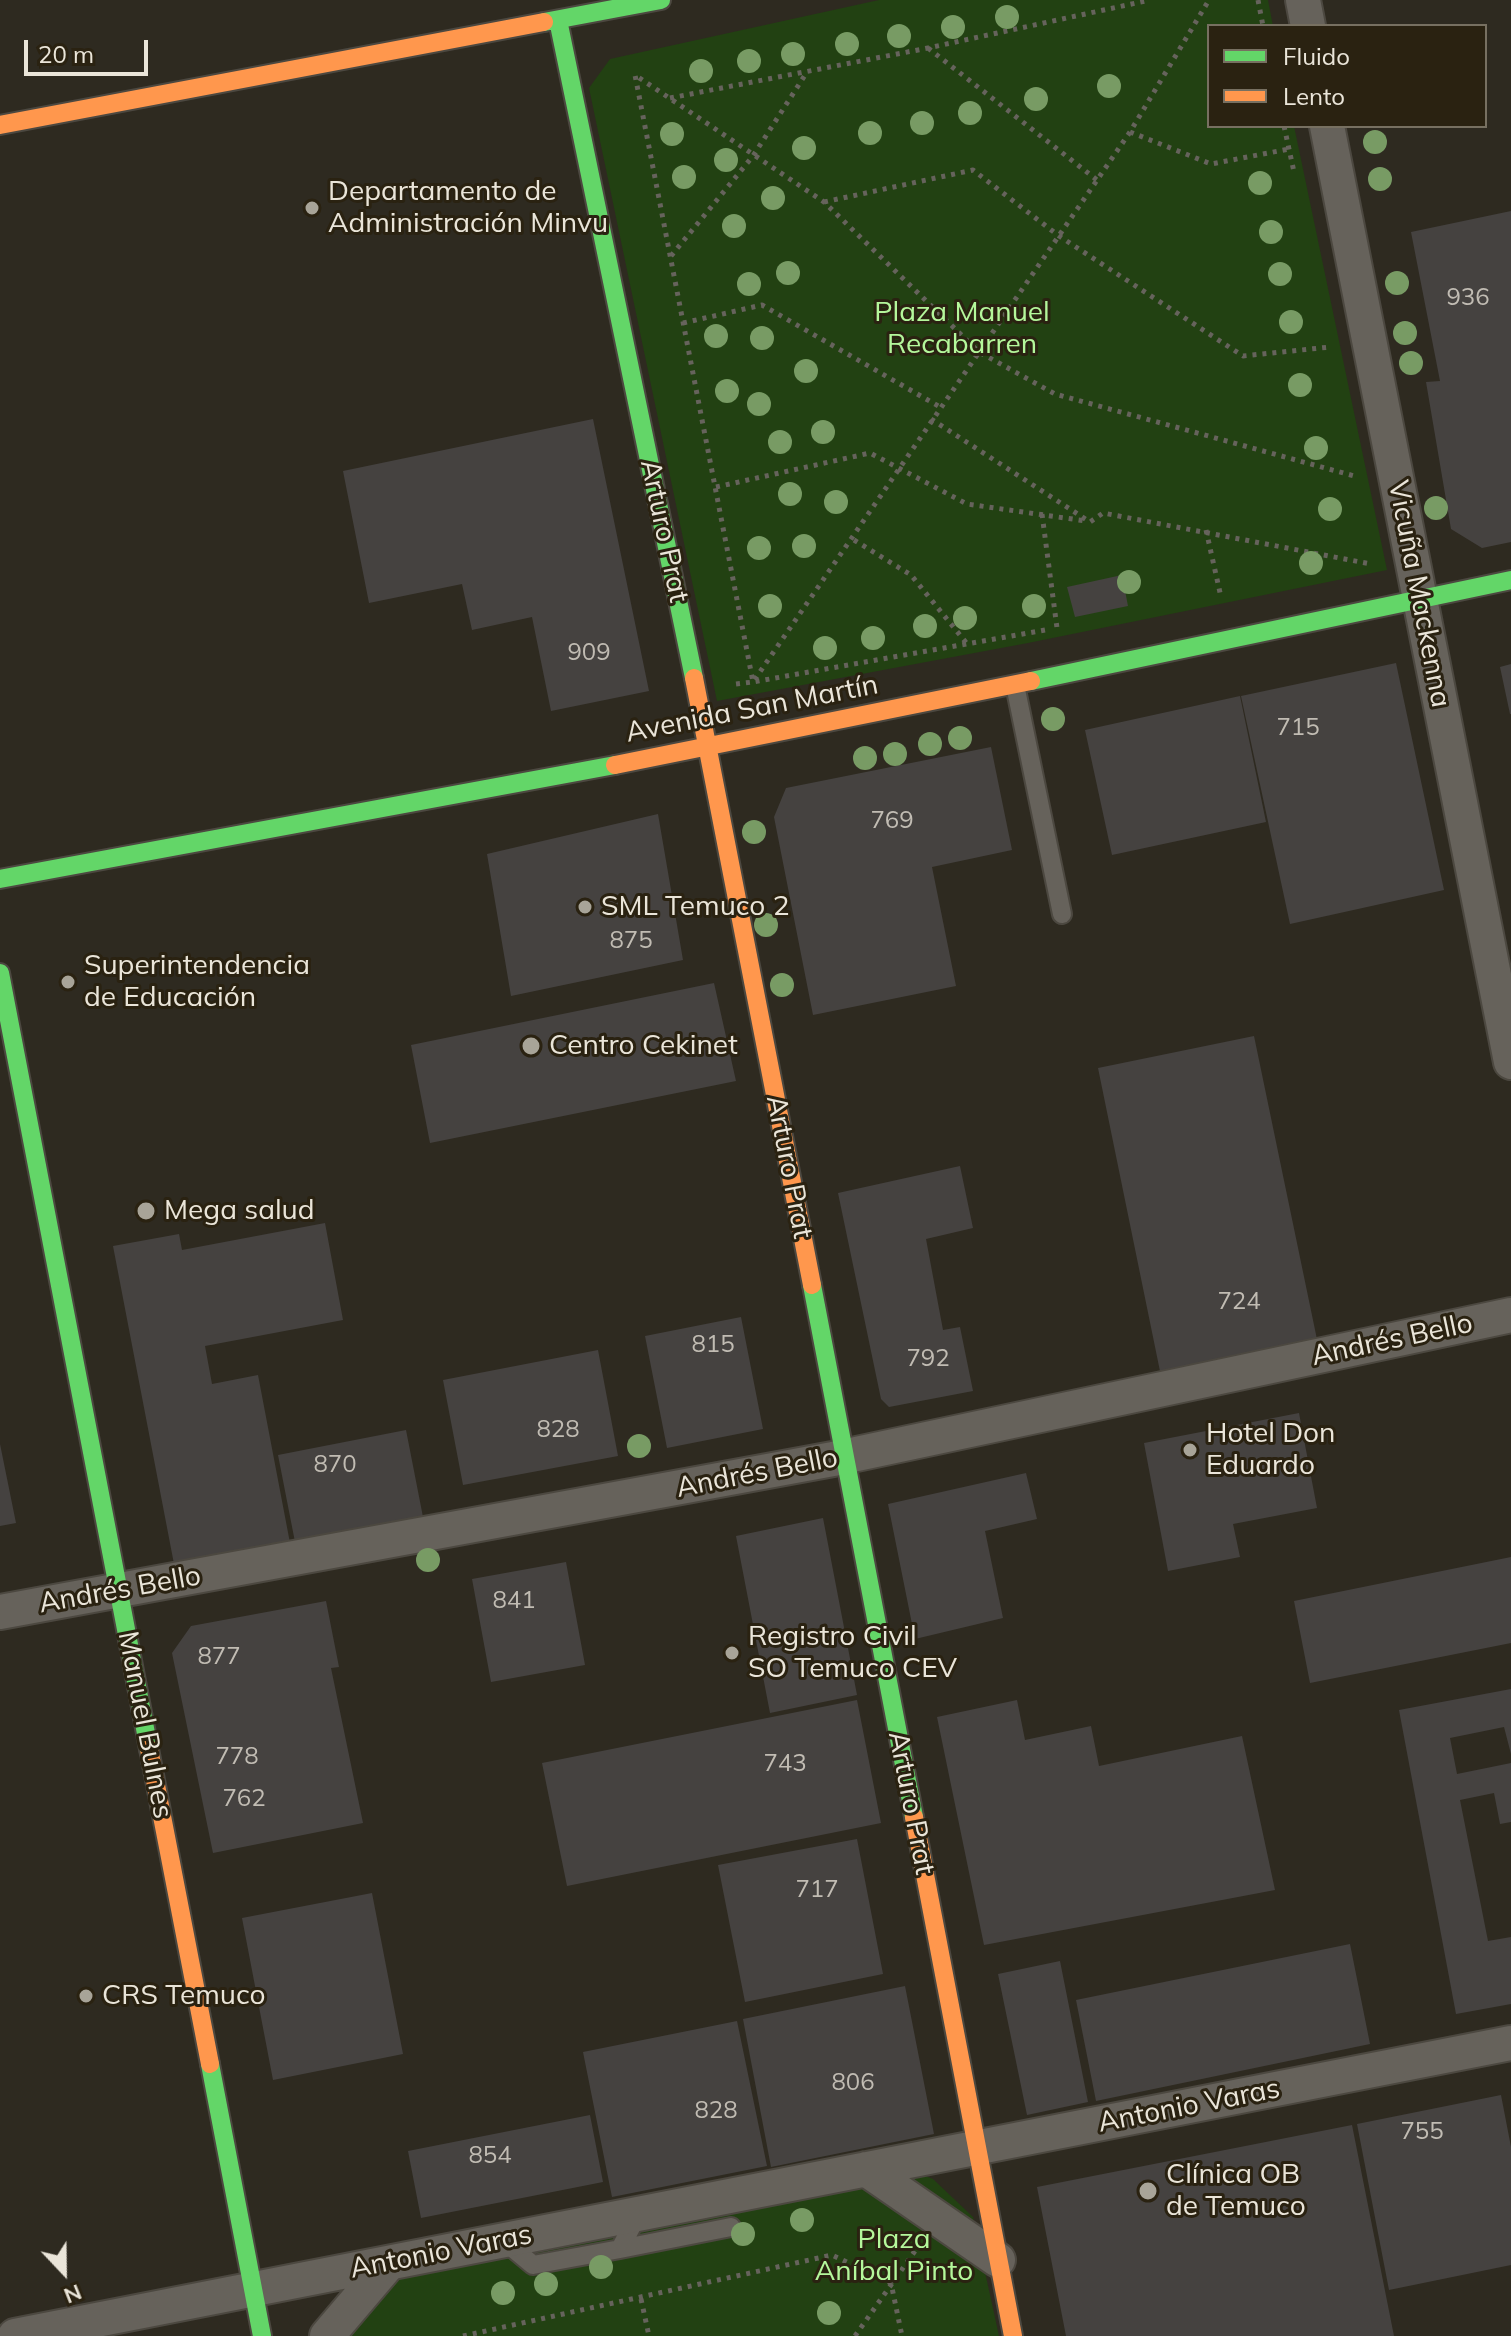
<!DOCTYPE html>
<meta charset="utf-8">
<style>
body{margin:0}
#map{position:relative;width:1511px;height:2336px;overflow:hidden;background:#2e2a20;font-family:Mulish,sans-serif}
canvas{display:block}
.legend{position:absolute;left:1207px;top:24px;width:280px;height:104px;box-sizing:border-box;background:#2a2211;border:2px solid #777061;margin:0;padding:10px 14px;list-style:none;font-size:24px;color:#eae5d9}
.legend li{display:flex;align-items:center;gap:16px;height:40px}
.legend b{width:40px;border:2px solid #777061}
.north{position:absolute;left:24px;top:2232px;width:80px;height:80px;-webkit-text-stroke:6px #2a2211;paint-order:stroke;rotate:158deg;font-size:22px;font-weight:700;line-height:32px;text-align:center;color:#eae5d9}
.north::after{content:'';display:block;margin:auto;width:28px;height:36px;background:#eae5d9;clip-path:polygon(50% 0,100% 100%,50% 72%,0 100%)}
.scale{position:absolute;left:24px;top:40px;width:124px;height:36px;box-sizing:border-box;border:4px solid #eae5d9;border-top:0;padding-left:10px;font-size:24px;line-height:28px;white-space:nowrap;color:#eae5d9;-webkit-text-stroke:6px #2a2211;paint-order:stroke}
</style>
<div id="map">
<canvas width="1511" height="2336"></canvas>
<ul class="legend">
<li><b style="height:10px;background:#63d668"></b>Fluido</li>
<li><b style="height:10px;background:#ff974d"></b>Lento</li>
</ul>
<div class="north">N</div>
<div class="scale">20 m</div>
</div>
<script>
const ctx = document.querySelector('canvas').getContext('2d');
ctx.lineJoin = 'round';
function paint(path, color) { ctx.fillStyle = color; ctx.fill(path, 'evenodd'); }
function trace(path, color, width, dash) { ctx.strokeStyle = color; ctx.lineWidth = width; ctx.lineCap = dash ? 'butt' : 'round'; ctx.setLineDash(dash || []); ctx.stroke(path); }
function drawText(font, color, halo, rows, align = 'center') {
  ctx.font = font + ' Mulish,sans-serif'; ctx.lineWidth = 6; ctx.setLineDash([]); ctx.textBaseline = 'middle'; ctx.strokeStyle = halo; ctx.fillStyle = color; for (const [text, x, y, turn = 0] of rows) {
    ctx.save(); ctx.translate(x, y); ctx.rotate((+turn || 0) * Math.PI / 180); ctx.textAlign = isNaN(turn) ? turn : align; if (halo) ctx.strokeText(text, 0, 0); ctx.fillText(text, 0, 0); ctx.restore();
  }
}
const green = new Path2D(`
 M879 0H1268L1273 26H1209V126H1294L1387 570 1028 643 717 701 589 88 610 59Z
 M911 2170 933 2179 973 2217 999 2336H344L397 2268Z`);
const building = new Path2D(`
 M1511 211V542L1482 548 1451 529 1426 382 1440 381 1411 232Z
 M593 419 649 691 551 711 532 617 472 630 462 584 369 603 343 471Z
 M1122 575 1128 606 1075 617 1067 587Z
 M1396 663 1444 890 1290 924 1241 696Z
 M1511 664V714H1510L1500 667Z
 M1240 696 1266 822 1112 855 1085 730Z
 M991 747 1012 850 932 867 956 986 813 1015 774 817 786 788Z
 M658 814 683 960 511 996 487 854Z
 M714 983 736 1081 430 1143 411 1045Z
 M1254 1036 1319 1349 1162 1381 1098 1068Z
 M960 1166 973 1228 926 1239 943 1330 960 1327 973 1391 889 1407 881 1399 838 1193Z
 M325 1223 343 1320 205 1346 212 1384 258 1375 290 1543 174 1564 113 1246 179 1234 182 1250Z
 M741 1317 763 1429 667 1448 645 1336Z
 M598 1350 618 1456 463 1485 443 1380Z
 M1299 1413 1317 1508 1233 1524 1240 1557 1168 1571 1144 1443Z
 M406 1430 423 1517 295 1542 278 1455Z
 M0 1444 16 1523 0 1526Z
 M1026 1473 1037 1519 985 1531 1003 1618 915 1639 888 1504Z
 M823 1518 857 1695 770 1713 736 1536Z
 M1511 1557V1643L1310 1683 1294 1601Z
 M566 1562 585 1665 491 1682 472 1579Z
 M326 1601 339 1667 331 1668 363 1823 213 1853 172 1653 191 1626Z
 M1511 1689V1754L1504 1727 1450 1738 1457 1774 1511 1763V1822L1500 1824 1494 1793 1460 1800 1488 1941 1511 1937V2004L1456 2014 1399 1710Z
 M857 1700 881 1823 567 1886 542 1763Z
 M1017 1700 1025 1740 1091 1726 1099 1766 1242 1736 1275 1890 984 1945 937 1717Z
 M857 1839 883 1974 745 2002 718 1865Z
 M372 1893 403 2054 273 2080 242 1918Z
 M1350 1944 1370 2044 1096 2101 1076 2000Z
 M1060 1961 1088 2102 1027 2115 998 1974Z
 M905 1986 934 2134 771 2167 743 2019Z
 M737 2021 767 2166 612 2197 583 2052Z
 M1501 2095 1511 2147V2265L1389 2290 1357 2124Z
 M590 2115 603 2182 421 2218 408 2151Z
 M1352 2125 1394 2336H1066L1037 2187Z`);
const path = new Path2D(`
 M1258 0 1263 26
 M928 48 1097 180
 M670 98 928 48 1150 0
 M1284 126 1294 172
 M1130 132 1211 164 1289 149
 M824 202 973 170 1059 236 1243 356 1330 347
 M671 256 753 156 807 72
 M683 323 762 305 940 407
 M931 419 1090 522 1103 513 1371 564
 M716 487 870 453 967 504 1086 521
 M1042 514 1057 628
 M1206 530 1221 597
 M854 540 911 575 968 645
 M1045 630 753 682 635 75 824 202 979 352 1055 394 1358 477
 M736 684 753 682 1130 132 1209 0
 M641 2299 649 2336
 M463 2336 832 2255 891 2283 902 2336
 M855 2336 917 2248`);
const lane = new Path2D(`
 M1015 685 1062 914
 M503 2240 533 2265 620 2249 638 2214
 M620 2249 731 2227`);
const street = new Path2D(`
 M1303 0 1308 26
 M1327 126 1511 1062
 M0 1612 833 1459 1511 1315
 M866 2169 998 2260
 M15 2336 1511 2043
 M327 2336 389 2263`);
const fast = new Path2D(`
 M558 20 694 678
 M544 22 661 0
 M1031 681 1511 580
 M0 879 615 765
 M0 973 149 1749
 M812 1285 914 1817
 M210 2064 262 2336`);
const slow = new Path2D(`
 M0 125 544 22
 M694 678 812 1285
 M615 765 1031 681
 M149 1749 210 2064
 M914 1817 1013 2336`);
const trees = [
 [1007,17],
 [953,27],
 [899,36],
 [847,44],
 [793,54],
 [749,61],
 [701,71],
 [1109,86],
 [1036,99],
 [970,113],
 [922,123],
 [870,133],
 [672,134],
 [1375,142],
 [804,148],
 [726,160],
 [684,177],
 [1380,179],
 [1260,183],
 [773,198],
 [734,226],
 [1271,232],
 [788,273],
 [1280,274],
 [1397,283],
 [749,284],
 [1291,322],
 [1405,333],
 [716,336],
 [762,338],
 [1411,363],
 [806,371],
 [1300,385],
 [727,391],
 [759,404],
 [823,432],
 [780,442],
 [1316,448],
 [790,494],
 [836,502],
 [1436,508],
 [1330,509],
 [804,546],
 [759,548],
 [1311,563],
 [1129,582],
 [770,606],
 [1034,606],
 [965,618],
 [925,626],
 [873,638],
 [825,648],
 [1053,719],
 [960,738],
 [930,744],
 [895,754],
 [865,758],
 [754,832],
 [766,925],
 [782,985],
 [639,1446],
 [428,1560],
 [802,2220],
 [743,2234],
 [601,2267],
 [546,2284],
 [503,2293],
 [829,2313]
];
const markers = [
 [312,208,8,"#a8a498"],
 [585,907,8,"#a8a498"],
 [68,982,8,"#a8a498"],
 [531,1046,10,"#a8a498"],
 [146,1211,10,"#a8a498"],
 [1190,1450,8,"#a8a498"],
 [732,1653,8,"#a8a498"],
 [86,1996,8,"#a8a498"],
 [1148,2191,10,"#a8a498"]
];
const numberNames = [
 ["936",1468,298],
 ["909",589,653],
 ["715",1298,728],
 ["769",892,821],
 ["875",631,941],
 ["724",1239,1302],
 ["815",713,1345],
 ["792",928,1359],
 ["828",558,1430],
 ["870",335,1465],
 ["841",514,1601],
 ["877",219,1657],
 ["778",237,1757],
 ["743",785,1764],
 ["762",244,1799],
 ["717",817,1890],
 ["806",853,2083],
 ["828",716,2111],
 ["755",1422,2132],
 ["854",490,2156]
];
const poiNames = [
 ["Departamento de",328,192],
 ["Administración Minvu",328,224],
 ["SML Temuco 2",601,907],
 ["Superintendencia",84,966],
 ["de Educación",84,998],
 ["Centro Cekinet",549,1046],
 ["Mega salud",164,1211],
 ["Hotel Don",1206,1434],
 ["Eduardo",1206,1466],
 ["Registro Civil",748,1637],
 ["SO Temuco CEV",748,1669],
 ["CRS Temuco",102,1996],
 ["Clínica OB",1166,2175],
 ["de Temuco",1166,2207]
];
const parkNames = [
 ["Plaza Manuel",962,313],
 ["Recabarren",962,345],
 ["Plaza",894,2240],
 ["Aníbal Pinto",894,2272]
];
const streetNames = [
 ["Arturo Prat",664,531,78],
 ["Vicuña Mackenna",1419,594,79],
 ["Avenida San Martín",752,709,-11],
 ["Arturo Prat",789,1167,79],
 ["Andrés Bello",1392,1340,-12],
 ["Andrés Bello",757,1473,-11],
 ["Andrés Bello",120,1590,-10],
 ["Manuel Bulnes",145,1725,79],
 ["Arturo Prat",911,1803,79],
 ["Antonio Varas",1189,2106,-11],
 ["Antonio Varas",441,2252,-11]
];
paint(green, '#224112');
paint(building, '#454240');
trace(lane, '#4c4840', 22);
trace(street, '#4c4840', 38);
trace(fast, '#4c4840', 22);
trace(slow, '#4c4840', 22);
trace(path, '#66635c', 5, [4, 6]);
trace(lane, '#66625b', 18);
trace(street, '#66625b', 34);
trace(fast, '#63d668', 18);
trace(slow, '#ff974d', 18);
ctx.fillStyle = '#789b64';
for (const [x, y] of trees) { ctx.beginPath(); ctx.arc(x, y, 12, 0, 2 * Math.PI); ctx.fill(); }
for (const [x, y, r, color] of markers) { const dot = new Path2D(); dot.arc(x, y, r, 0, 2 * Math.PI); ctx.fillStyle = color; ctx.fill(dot); trace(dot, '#2a2211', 3); }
drawText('24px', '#c1bcb3', null, numberNames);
drawText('28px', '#eae5d9', '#2a2211', poiNames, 'left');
drawText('28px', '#b4f79b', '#2a2211', parkNames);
drawText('28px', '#eae5d9', '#2a2211', streetNames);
</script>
